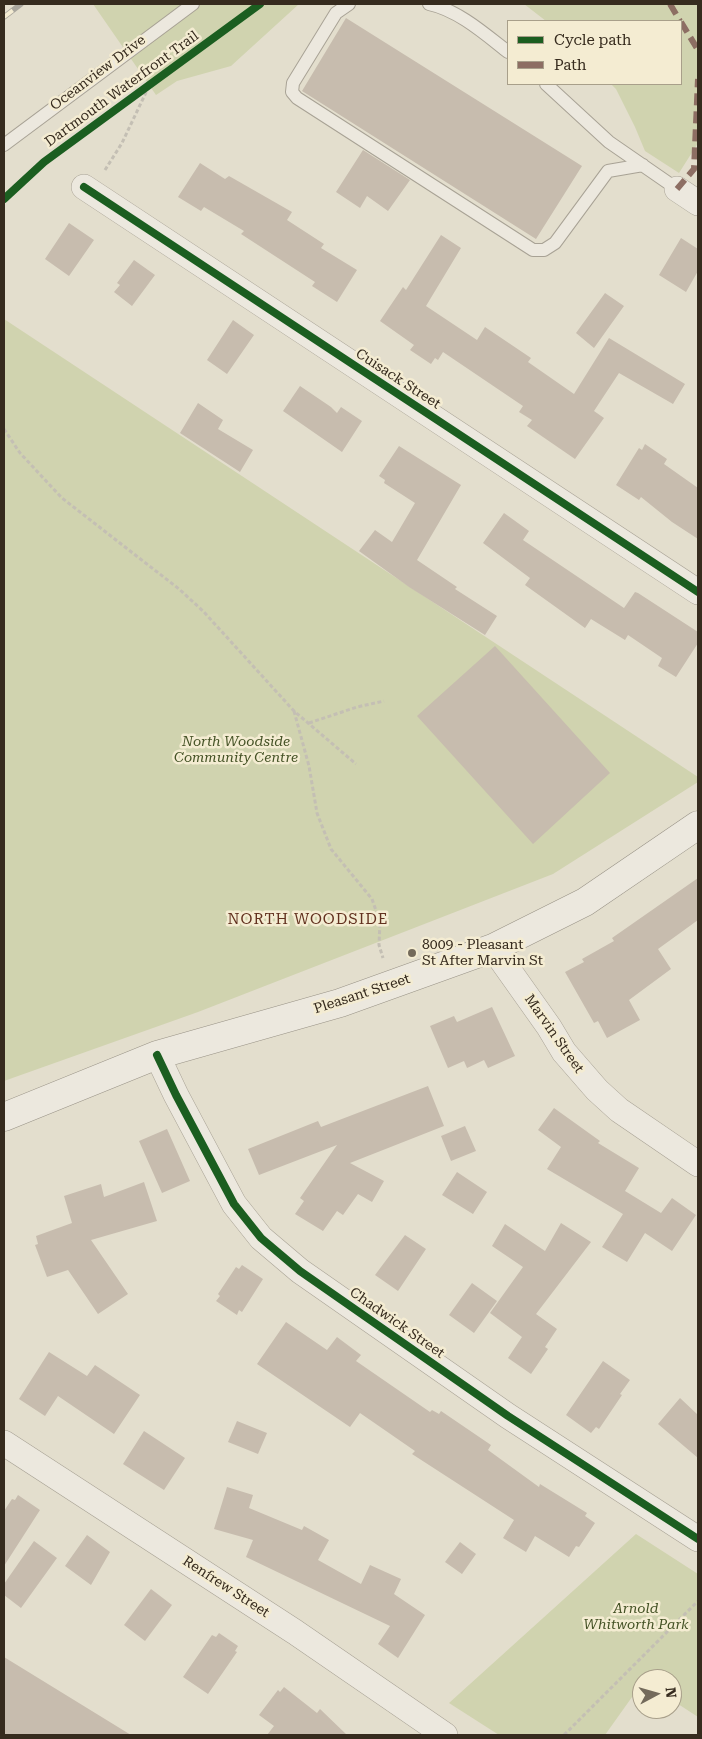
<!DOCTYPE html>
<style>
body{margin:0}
#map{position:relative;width:702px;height:1739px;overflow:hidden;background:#e3decd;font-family:"Roboto Serif",serif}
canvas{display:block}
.frame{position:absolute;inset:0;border:5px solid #362b1e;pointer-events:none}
.legend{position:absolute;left:507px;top:20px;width:175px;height:65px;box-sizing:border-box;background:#f4ecd2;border:1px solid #a89f8a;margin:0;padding:6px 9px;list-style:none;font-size:15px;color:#362b1e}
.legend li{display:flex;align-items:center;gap:10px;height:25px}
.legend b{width:25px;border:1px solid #a89f8a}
.north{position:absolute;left:632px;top:1669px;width:50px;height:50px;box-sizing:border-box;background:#f4ecd2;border:1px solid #a89f8a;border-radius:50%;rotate:84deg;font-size:14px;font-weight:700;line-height:20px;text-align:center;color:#362b1e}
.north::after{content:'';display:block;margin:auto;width:18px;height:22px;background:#736a5b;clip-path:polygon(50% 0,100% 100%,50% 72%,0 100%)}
</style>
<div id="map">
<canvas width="702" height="1739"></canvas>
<div class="frame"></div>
<ul class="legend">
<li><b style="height:6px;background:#1b5e20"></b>Cycle path</li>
<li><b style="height:6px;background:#8d6e63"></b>Path</li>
</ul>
<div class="north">N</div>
</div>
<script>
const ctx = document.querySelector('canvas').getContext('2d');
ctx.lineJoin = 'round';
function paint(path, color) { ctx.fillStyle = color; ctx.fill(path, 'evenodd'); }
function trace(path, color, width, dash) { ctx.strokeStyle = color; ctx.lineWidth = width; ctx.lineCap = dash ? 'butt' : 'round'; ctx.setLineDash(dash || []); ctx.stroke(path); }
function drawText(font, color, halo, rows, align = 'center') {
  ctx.font = font + ' "Roboto Serif",serif'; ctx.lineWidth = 5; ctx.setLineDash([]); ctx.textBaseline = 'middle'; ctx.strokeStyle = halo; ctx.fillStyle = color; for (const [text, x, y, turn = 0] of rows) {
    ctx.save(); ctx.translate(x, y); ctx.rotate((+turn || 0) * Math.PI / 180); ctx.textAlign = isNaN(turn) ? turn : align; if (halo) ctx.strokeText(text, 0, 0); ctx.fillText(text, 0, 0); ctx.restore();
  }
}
const green = new Path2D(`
 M93 4H299L231 66 177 81 156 95Z
 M524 4H698V143L679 173 645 151 635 127 616 89 611 84H681V21H546Z
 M4 319 698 777V782L553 874 198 1012 4 1081Z
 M636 1534 698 1574V1717L672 1700V1679H642V1683L605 1735H499L449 1703Z`);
const building = new Path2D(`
 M346 18 582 166 536 239 302 91Z
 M363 150 410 180 388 211 367 196 360 208 336 192Z
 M200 163 225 179 229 176 292 212 287 220 324 244 321 248 357 270 337 302 312 286 315 282 241 234 244 231 204 207 201 211 178 197Z
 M69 223 94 240 69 276 45 259Z
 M441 235 461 248 426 306 477 340 485 327 531 358 528 362 574 394 609 338 685 384 673 404 619 373 594 411 604 418 575 459 527 426 532 420 519 412 523 406 443 352 438 360 435 358 431 364 410 350 414 345 380 321 403 287 406 290Z
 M681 238 698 249V271L686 292 659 275Z
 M134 260 155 275 132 306 114 292 120 285 117 283Z
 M605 293 624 306 594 348 576 333Z
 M233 320 254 335 227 374 207 360Z
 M300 386 331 407 337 413 341 407 362 421 342 452 283 411Z
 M198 403 223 420 218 429 253 450 240 472 180 433Z
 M645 444 667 459 664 464 698 488V539L672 522 641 497 639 500 616 485 639 448 642 450Z
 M399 446 461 485 417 560 457 587 455 589 497 616 485 635 409 587 359 551 375 530 392 542 415 503 384 483 385 480 379 476Z
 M504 513 529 531 523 540 624 608 635 592 638 593 698 632V643L676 677 658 666 662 658 628 635 625 640 591 619 585 628 525 585 530 578 483 543Z
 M495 646 610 773 533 844 417 716Z
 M698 878V920L658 949 671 969 629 1000 640 1020 607 1038 598 1021 594 1023 565 972 584 962 582 959 614 941 612 938Z
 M492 1007 515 1056 488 1068 484 1060 467 1068 464 1061 448 1068 430 1026 454 1016 457 1022Z
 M428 1086 444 1126 350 1163 384 1181 372 1202 358 1194 343 1215 337 1211 323 1231 295 1214 304 1201 300 1198 337 1145 259 1175 248 1149 318 1121 321 1127Z
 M554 1108 600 1141 598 1143 639 1168 625 1191 661 1213 672 1198 696 1215 672 1251 645 1233 627 1262 602 1247 623 1214 547 1169 561 1147 538 1130Z
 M465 1126 476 1151 451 1161 441 1136Z
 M167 1129 190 1181 162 1193 139 1141Z
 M457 1172 487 1192 473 1214 442 1195Z
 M144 1182 157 1221 91 1240 128 1294 98 1314 68 1270 47 1277 35 1245 38 1244 36 1236 72 1223 64 1196 101 1184 104 1197Z
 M561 1223 591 1242 536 1314 557 1329 545 1347 548 1349 531 1374 508 1358 522 1337 490 1313 523 1267 492 1246 505 1224 545 1251Z
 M405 1235 426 1249 398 1291 375 1275Z
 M242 1265 263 1279 242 1312 239 1310 237 1315 216 1301 220 1296 218 1294 236 1267 239 1269Z
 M472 1283 497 1301 474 1333 449 1315Z
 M286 1322 327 1350 337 1337 361 1355 356 1361 430 1412 432 1410 439 1414 441 1411 491 1445 488 1450 539 1487 540 1484 587 1513 585 1516 595 1523 579 1547 576 1546 569 1557 535 1536 526 1552 503 1538 514 1520 412 1454 415 1451 360 1413 350 1427 257 1364Z
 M49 1352 87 1376 95 1365 140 1395 114 1434 58 1396 45 1416 19 1399Z
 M603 1361 630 1380 620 1394 622 1395 599 1429 596 1427 591 1433 566 1415Z
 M680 1398 698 1415V1458L658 1424Z
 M237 1421 267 1433 258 1454 228 1442Z
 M144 1431 185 1458 164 1490 123 1464Z
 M227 1487 253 1495 249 1508 302 1530 304 1526 329 1540 318 1560 361 1584 370 1565 401 1579 394 1594 425 1615 398 1658 378 1644 390 1626 246 1557 253 1540 214 1529Z
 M18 1495 40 1510 4 1566V1511L12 1499 15 1500Z
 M87 1535 110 1552 91 1585 65 1566Z
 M34 1541 57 1558 21 1608 4 1595V1584Z
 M460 1542 476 1554 462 1574 445 1562Z
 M151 1589 172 1605 145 1641 124 1625Z
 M219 1633 238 1646 235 1651 237 1652 208 1694 183 1677 212 1635 216 1637Z
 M4 1657 131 1735H4Z
 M284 1687 317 1713 320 1709 347 1735H267L274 1726 259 1715 278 1690 280 1692Z`);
const path = new Path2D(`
 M105 170 122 143 150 84
 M4 429 20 453 62 498 179 589 203 611 294 711 356 764
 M294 711 309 766 317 813 331 849 372 899 380 922 379 945 383 958
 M309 723 357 707 384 701
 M564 1735 698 1601`);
const service = new Path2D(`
 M349 4 336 13 293 83 292 92 297 98 533 250H544L555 243 608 171 643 165
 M429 4C458 10 485 34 508 52
 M546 84 609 142 677 189
 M4 145 193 4`);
const minor = new Path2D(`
 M84 187 698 592
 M677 189 698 203
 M493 948 549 1027 564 1052 597 1090 619 1110 698 1164
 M157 1055 176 1095 234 1204 261 1238 300 1271 508 1416 698 1539
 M4 1443 295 1632 445 1735`);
const secondary = new Path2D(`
 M4 1117 157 1055 340 1003 493 948 585 902 698 825`);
const rail = new Path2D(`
 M4 17 21 4`);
const quiet = new Path2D(`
 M670 4 680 21
 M681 22 698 50
 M677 189 694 169 698 79`);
const cycleway = new Path2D(`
 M84 187 698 592
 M4 199 44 162 260 4
 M157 1055 176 1095 234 1204 261 1238 300 1271 508 1416 698 1539`);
const markers = [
 [412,953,5,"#736a5b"]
];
const streetNames = [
 ["Oceanview Drive",98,73,-37],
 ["Dartmouth Waterfront Trail",122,89,-36],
 ["Cuisack Street",398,379,33],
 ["Pleasant Street",362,994,-18],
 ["Marvin Street",554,1034,55],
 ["Chadwick Street",397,1323,35],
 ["Renfrew Street",226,1587,33]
];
const parkNames = [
 ["North Woodside",236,742],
 ["Community Centre",236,758],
 ["Arnold",636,1609],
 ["Whitworth Park",636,1625]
];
const poiNames = [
 ["8009 - Pleasant",422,945],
 ["St After Marvin St",422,961]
];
const neighbourhoodNames = [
 ["NORTH WOODSIDE",308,920]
];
paint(green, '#d0d3af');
paint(building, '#c7bcae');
trace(service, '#a8a295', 14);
trace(minor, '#a8a295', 26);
trace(secondary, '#989286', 29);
trace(path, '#c4bfb4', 3, [4, 2.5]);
trace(service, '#ece8de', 12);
trace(minor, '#ece8de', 25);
trace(secondary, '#ece8de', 28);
trace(rail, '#aaa79e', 5.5);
trace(rail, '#f4ecd2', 4, [11]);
trace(quiet, '#8d6e63', 6, [12, 6]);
trace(cycleway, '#1b5e20', 8);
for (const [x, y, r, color] of markers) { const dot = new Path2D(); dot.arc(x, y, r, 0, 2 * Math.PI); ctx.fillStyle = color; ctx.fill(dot); trace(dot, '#f4ecd2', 2); }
drawText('14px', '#362b1e', '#f4ecd2', streetNames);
drawText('italic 14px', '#445225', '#f4ecd2', parkNames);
drawText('14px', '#362b1e', '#f4ecd2', poiNames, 'left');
ctx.letterSpacing = '1px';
drawText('15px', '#62311f', '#f4ecd2', neighbourhoodNames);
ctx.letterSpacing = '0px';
</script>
